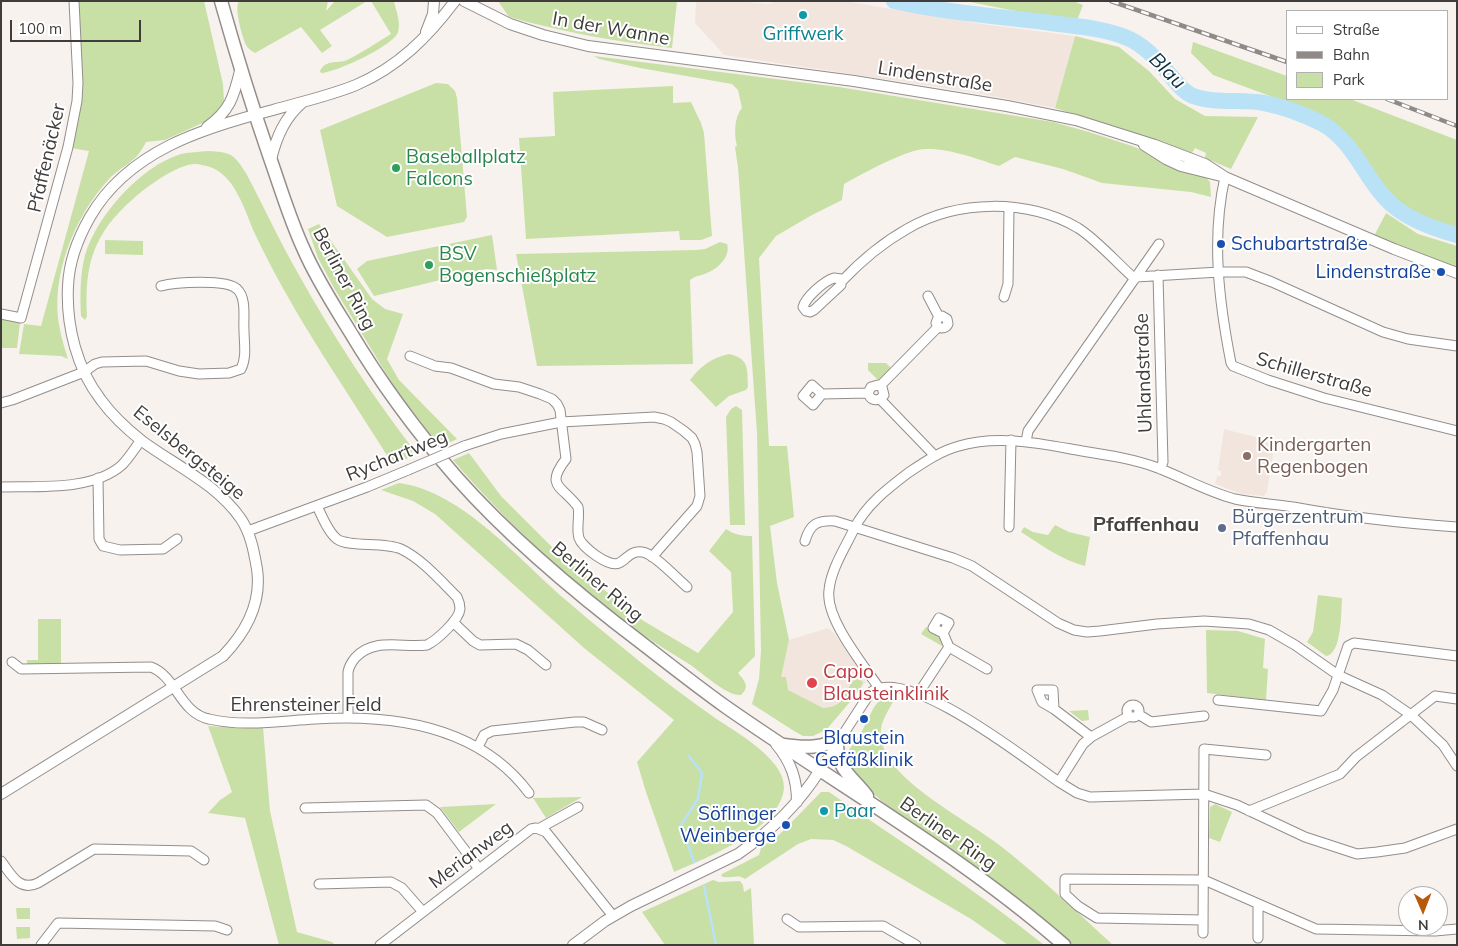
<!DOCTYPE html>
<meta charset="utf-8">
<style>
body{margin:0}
#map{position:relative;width:1458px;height:946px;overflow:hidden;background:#f8f2ee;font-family:Mulish,sans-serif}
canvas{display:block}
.frame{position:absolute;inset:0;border:2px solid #3f3c3b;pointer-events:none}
.legend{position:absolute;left:1286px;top:10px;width:162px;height:90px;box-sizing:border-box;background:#fff;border:1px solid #b2b1b1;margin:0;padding:6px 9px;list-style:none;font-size:15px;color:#3f3c3b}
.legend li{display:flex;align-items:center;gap:10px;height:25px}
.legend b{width:25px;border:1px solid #b2b1b1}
.north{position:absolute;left:1398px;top:886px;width:50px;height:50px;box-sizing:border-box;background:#fff;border:1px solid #b2b1b1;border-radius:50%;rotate:179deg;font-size:14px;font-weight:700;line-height:20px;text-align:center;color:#3f3c3b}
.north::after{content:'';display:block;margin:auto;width:18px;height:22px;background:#b85a0b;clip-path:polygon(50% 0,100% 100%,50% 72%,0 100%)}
.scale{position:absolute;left:10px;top:20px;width:131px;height:22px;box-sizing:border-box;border:2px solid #3f3c3b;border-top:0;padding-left:6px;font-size:15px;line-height:18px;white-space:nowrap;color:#3f3c3b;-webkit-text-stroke:4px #fff;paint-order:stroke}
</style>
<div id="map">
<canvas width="1458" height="946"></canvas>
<div class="frame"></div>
<ul class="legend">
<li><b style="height:6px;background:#fff"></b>Straße</li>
<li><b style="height:6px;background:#8f8a88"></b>Bahn</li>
<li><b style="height:14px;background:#c8e0a5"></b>Park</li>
</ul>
<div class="north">N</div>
<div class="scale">100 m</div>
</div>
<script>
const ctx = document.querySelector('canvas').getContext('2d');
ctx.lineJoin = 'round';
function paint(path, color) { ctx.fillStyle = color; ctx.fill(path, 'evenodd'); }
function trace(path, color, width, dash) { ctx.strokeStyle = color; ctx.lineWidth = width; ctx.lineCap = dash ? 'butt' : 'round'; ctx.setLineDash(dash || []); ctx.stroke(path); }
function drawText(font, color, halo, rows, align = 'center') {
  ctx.font = font + ' Mulish,sans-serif'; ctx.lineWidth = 4; ctx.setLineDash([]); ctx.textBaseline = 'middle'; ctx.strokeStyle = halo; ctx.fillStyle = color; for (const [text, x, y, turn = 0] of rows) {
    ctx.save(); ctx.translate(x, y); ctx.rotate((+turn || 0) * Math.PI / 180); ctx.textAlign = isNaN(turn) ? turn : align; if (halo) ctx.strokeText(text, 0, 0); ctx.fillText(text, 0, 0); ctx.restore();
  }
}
const built = new Path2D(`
 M696 1H735L769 4 776 1H844L982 24 1075 36 1055 108 971 92 724 55 695 23Z
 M1224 429 1275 442 1267 492 1264 496 1242 494 1215 484 1217 476H1221V471L1218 470Z
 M828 628 834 633 864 677 866 682 824 731 813 736H803L752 704 780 677 789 640Z`);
const green = new Path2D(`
 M77 1H204L223 84 224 101 218 113 207 121 165 140 146 142C144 146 141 151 138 155 130 164 117 170 109 179 74 217 49 278 60 330 62 340 65 349 68 359L61 356 19 354 24 324 41 326 89 151 71 148 79 113 81 93Z
 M239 1H328L326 11 335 1H367L320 30 332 46 322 53 301 27 255 53C252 51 248 49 246 45 242 36 234 9 239 1Z
 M371 1H394C396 11 401 22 398 32 395 45 335 73 321 73L320 71C326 59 337 64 347 60 362 53 377 42 391 34Z
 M498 1H677L672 48C617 42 563 32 509 17Z
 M965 1H1073L1083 5 1076 23Z
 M1075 36 1119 47 1150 72 1175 99 1205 116 1258 117 1231 169 1205 158 1206 153 1195 148 1192 153 1055 108Z
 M1193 42 1287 76V99H1350L1457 140V228L1439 224 1412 215 1395 202 1378 183 1352 141 1327 120 1297 106 1213 75 1191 53Z
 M594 56 839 87 1053 122 1089 132 1132 146 1148 153 1167 166 1206 177 1210 182 1211 197 1191 192 1102 183 1063 169 1015 157 999 166C978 159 948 148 926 149 907 149 862 174 844 184L842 200 812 215 776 236 759 258 769 446H787L794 517 770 526 777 583 789 640 781 677H786L788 690 823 708C844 708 843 694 853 681L858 679 863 682 861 687 855 696 827 729 813 736H803L794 731 752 704 759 679 761 651 757 433 738 167 735 147 737 146C734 135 734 117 742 108L738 90 732 84 640 68 599 59Z
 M436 83 448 84 455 91 457 98 467 217 464 222 387 237 337 206 320 130Z
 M673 86V103L691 102 701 123 704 133 712 236 701 240H680L679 231 526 239 519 138 555 136 553 92Z
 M208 151C231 152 234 154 246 173 264 207 280 242 299 275 334 338 373 397 417 454L393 465C346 389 293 315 255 234 245 212 236 176 210 167 206 166 199 164 195 164 178 164 146 187 133 199 94 233 84 264 87 316L85 320 81 316C80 297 80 274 85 255 97 215 141 166 181 154 190 152 199 152 208 151Z
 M1386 213 1418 234 1457 246V268L1374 236Z
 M319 224 372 299 385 309 403 314 387 359 399 380 457 439 440 447 395 388 334 288 318 258 308 229Z
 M492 235 497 270 486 269 374 296 357 269 367 261Z
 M105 240 143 241V255L105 254Z
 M720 242 727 244C731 255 719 268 709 272 702 276 696 275 690 280L693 364 537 366 516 254 696 250 705 249Z
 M1 319 20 323 17 348H1Z
 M729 354C750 359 747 369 748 387L746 390 729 396 716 407 690 380C701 366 711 358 729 354Z
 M868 363H886L893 370 884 379H877L868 370Z
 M736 406 742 410 745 525H730L726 417 731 409Z
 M469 453 501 496 559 554 642 620 698 653 733 612 731 572 709 551 726 529C735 535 742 536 752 536L755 656 738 673C745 681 750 687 741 695 728 697 701 672 689 664 672 653 654 643 638 631 570 582 508 524 453 460Z
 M399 483C462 491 520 561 567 601 616 643 665 683 718 720 738 733 786 761 784 788 780 830 706 858 674 872L646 792 637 762 674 720 584 648 435 514 413 501 381 490Z
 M1055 525 1069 532 1090 537 1085 566C1061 560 1042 545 1021 532L1024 527 1033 532 1048 535Z
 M1318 595 1342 598C1341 612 1342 654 1326 656L1307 642 1313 632Z
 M38 619H61V666L35 667 27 664V660H38Z
 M926 627 941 637 942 646 921 634Z
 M1206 630 1238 631 1265 639 1263 668 1268 669 1266 700 1207 693Z
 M887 697H895C887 716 876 724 883 746 894 783 967 820 998 844 1038 875 1075 910 1113 945H1072L886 805 854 776 847 768 845 755 860 735 874 707 879 701Z
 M1088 710 1089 720 1082 721 1069 711Z
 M208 726 235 728 263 727 270 811 297 932 332 942 335 945H279L245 818 208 813 220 800 232 792Z
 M821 792H829C901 842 975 889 1044 945H1008L971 919 846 846 833 840 811 839 798 844 745 879C737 873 729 880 721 876L722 874 759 855 761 848 780 834Z
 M582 797 546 818 533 798Z
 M496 804 459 832 440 807Z
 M1215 804 1232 812 1220 842 1209 838 1210 807Z
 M713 880 719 882 740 881 743 885 744 892 751 888 754 945H665L642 912Z
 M16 908H30V919H17Z
 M16 927H30V938L17 939Z`);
const stream = new Path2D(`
 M689 756 702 773 698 799 681 825 694 862
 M704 886 716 945`);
const river = new Path2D(`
 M894 1C943 12 994 16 1044 22 1070 26 1100 27 1125 37 1144 44 1158 61 1171 76 1177 83 1183 92 1193 96 1215 104 1241 99 1264 103 1285 107 1303 114 1321 123 1355 141 1365 181 1392 205 1411 221 1434 229 1457 235`);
const minor = new Path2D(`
 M1225 177C1211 238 1219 302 1231 363L1233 366 1268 380 1324 398 1457 431
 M1158 275 1163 462 1160 469
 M1136 277 1219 272H1246L1272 282 1383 332 1408 339 1457 346
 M834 278 841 279V285L814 310 810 312 806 311 803 307C806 297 824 281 834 278Z
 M842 281C862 260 882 243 907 229 958 199 1028 199 1078 228 1096 239 1119 265 1135 279
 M928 296 939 317
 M1004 297 1008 284 1009 207
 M1 314 21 318 68 147 77 101 78 83 74 1
 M410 356 435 366 451 368 494 384 519 387 540 394 552 399 557 404 560 410 566 459C544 487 563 486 578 507 580 517 576 529 579 538 582 547 609 568 619 563 626 560 631 550 642 552 654 553 677 579 687 587
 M880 386 938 327C942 329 946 328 948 324L947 319 942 316 938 318 936 323 938 327
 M822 394 813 405 803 396 812 385 822 394 868 393
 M880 399 884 395 882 387 878 385 871 387 868 393C870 399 874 401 880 399L935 456
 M1 403 12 400 84 372 95 364 102 362 146 361 179 371 199 374 229 373 241 369C247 357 244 343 244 330 243 319 247 298 237 289 227 279 175 282 161 286
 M1026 442 1028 431 1159 244
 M464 446 501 434 561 422 654 417 664 419 671 422 684 431 692 438 695 444 697 452 700 496 697 506 652 557
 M98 478 99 539 103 546 120 550 163 549 177 539
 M1 487C38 486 93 491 122 465 129 458 135 448 141 440
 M317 506C322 516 328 532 337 539 350 548 383 541 401 549 422 559 441 581 457 597 459 601 460 604 460 609 459 620 437 640 427 645 402 648 374 637 355 658 351 663 349 666 348 672V718
 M1009 527 1011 440
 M248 531 367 487 408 470
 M805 541C810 524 817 520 835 521L953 558 972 566 1058 623 1074 630 1087 632 1100 631 1157 624 1204 621 1249 624 1269 630 1295 645 1338 675 1382 695 1411 715 1443 745 1457 766
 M453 622 473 641 480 645 516 644 528 650 546 665
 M949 647 987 669
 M12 662 21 669 151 667C176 676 180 713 209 719 243 727 280 721 315 719 393 714 479 726 529 793
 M879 688C863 664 825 619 829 590 831 569 845 548 854 529 866 505 887 489 908 473 923 463 940 451 959 446 999 434 1042 444 1082 451 1108 455 1134 459 1158 468 1184 478 1208 492 1235 499 1254 503 1273 504 1293 507 1347 517 1401 523 1457 527
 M918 694 949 647 943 633 933 628 939 618 949 623 943 633
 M1218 700 1321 711 1333 690 1348 646 1354 643 1457 656
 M1127 711a6 6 0 1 1 12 0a6 6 0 1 1-12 0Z
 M1054 709 1053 690H1037L1042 702 1054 709 1091 737
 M1138 714 1151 722 1204 716
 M478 747 484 735 492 731 575 722H584L602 730
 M820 770 870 693C904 662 1028 761 1059 782L1077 793 1090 797 1204 794 1237 805 1305 837 1357 854 1377 852 1405 848 1457 829
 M1059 782 1083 744 1091 737 1129 716
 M305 808 426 805 437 813 479 869
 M1249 811 1340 774 1356 757 1435 696 1457 699
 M540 828 578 807
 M1 861C11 874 19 892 38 883L94 849 191 851 204 860
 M319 884 391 882 402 888 423 912
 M787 919 799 927 883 926 916 945
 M1203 920 1097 918 1078 906 1065 894V879L1204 880 1316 929 1435 931 1457 929
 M1203 933 1204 749 1266 755
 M1258 938V904
 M41 945 58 923 215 926 227 930
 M380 945 531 829 536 828 546 832 613 916`);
const tertiary = new Path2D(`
 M464 1 510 24 543 35 588 46 854 81 1007 106 1076 120 1155 145 1205 164 1225 177
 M426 32 433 14 434 1
 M207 127C230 111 234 96 240 71
 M1144 145 1166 159 1181 166 1225 177 1394 249 1457 273
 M271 160C276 138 284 118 302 103
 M776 744C791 762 797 779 797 802
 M1 794 223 656C246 632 262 603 257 569 254 552 251 534 241 519 217 484 176 466 142 441 128 430 112 415 101 400 77 369 66 326 68 286 69 262 78 238 90 217 128 151 203 128 273 110 301 102 329 96 356 85 398 67 428 37 455 1
 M573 945 605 921 631 906 738 854C771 831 798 805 820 770`);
const primary = new Path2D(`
 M221 1C236 54 252 106 270 158 281 189 290 220 304 250 316 278 333 304 349 330 380 382 417 432 457 478 512 540 577 594 643 644 670 665 698 687 726 707 839 786 960 854 1064 945
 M784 745C804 748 824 749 842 736
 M837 745C838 771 853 777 867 796`);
const rail = new Path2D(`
 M1111 1 1287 62
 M1387 99 1457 126`);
const minorBridge = new Path2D(`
 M408 470 464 446`);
const markers = [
 [803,15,5,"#0f9aa8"],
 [396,168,5,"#2e9e5b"],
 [1221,244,5,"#1a4fb4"],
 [429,265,5,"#2e9e5b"],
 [1441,272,5,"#1a4fb4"],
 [1247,456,5,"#8d6e63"],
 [1222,528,5,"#5c6f8a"],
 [812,683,6,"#e0444e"],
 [864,719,5,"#1a4fb4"],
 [824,811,5,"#0f9aa8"],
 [786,825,5,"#1a4fb4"]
];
const streetNames = [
 ["In der Wanne",611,29,10],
 ["Lindenstraße",935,77,9],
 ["Pfaffenäcker",47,158,-77],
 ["Berliner Ring",344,279,62],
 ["Uhlandstraße",1144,373,-92],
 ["Schillerstraße",1314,375,16],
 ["Eselsbergsteige",189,453,39],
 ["Rychartweg",397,456,-22],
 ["Berliner Ring",597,582,40],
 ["Ehrensteiner Feld",306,705],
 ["Berliner Ring",948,834,35],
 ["Merianweg",471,855,-37]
];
const cultureNames = [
 ["Griffwerk",803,34],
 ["Paar",834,811,"left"]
];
const leisureNames = [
 ["Baseballplatz",406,157],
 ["Falcons",406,179],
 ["BSV",439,254],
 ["Bogenschießplatz",439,276]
];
const transitNames = [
 ["Schubartstraße",1231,244,"left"],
 ["Lindenstraße",1431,272],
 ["Blaustein",864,738,"center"],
 ["Gefäßklinik",864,760,"center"],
 ["Söflinger",776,814],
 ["Weinberge",776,836]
];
const educationNames = [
 ["Kindergarten",1257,445],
 ["Regenbogen",1257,467]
];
const serviceNames = [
 ["Bürgerzentrum",1232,517],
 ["Pfaffenhau",1232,539]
];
const healthNames = [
 ["Capio",823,672],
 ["Blausteinklinik",823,694]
];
const waterNames = [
 ["Blau",1167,71,45]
];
const neighbourhoodNames = [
 ["Pfaffenhau",1146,525]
];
paint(built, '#f2e5dd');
paint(green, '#c8e0a5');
trace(stream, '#b9e2f7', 2.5);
trace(river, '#b9e2f7', 16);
trace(minor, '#938e8b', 11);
trace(tertiary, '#938e8b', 12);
trace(primary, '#938e8b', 15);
trace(minor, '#fff', 9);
trace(tertiary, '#fff', 10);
trace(primary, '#fff', 12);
trace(rail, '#8f8a88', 4.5);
trace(rail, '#fff', 2.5, [8]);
trace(minorBridge, '#938e8b', 11, []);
trace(minorBridge, '#fff', 9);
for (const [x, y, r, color] of markers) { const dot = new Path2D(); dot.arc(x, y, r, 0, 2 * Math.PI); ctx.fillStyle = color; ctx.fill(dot); trace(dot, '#fff', 2); }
drawText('19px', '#3f3c3b', '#fff', streetNames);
drawText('19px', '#0d838f', '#fff', cultureNames);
drawText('19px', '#27864d', '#fff', leisureNames, 'left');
drawText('19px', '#164399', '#fff', transitNames, 'right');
drawText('19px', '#785e54', '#fff', educationNames, 'left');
drawText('19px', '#4e5e75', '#fff', serviceNames, 'left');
drawText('19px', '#be3a42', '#fff', healthNames, 'left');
drawText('italic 20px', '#113241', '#fff', waterNames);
drawText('bold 20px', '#484340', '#fff', neighbourhoodNames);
</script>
